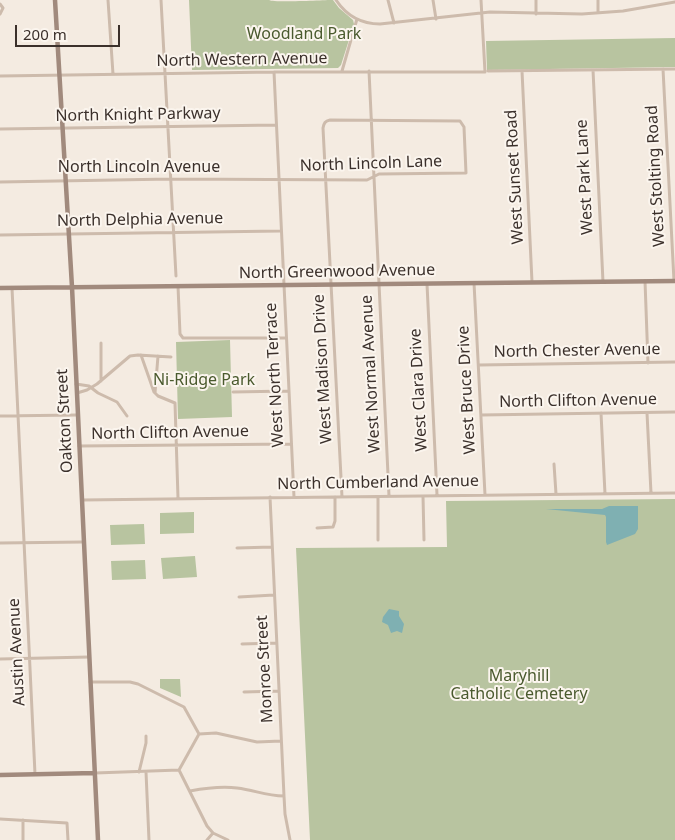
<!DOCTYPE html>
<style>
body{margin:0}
#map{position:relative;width:675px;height:840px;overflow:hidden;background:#f4ebe1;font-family:"Noto Sans",sans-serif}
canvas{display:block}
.scale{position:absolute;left:15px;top:25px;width:105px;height:22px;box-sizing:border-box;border:2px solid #3b302b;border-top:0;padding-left:6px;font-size:15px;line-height:18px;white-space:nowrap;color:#3b302b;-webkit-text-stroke:4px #fbf5ee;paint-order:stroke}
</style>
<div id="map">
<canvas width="675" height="840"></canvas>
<div class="scale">200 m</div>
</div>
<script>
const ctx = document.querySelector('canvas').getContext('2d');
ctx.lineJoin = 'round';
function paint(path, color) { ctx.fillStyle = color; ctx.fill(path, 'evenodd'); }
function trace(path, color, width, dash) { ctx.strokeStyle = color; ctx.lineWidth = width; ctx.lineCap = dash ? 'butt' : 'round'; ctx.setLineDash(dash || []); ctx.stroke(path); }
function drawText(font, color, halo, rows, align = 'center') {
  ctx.font = font + ' "Noto Sans",sans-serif'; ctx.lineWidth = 4; ctx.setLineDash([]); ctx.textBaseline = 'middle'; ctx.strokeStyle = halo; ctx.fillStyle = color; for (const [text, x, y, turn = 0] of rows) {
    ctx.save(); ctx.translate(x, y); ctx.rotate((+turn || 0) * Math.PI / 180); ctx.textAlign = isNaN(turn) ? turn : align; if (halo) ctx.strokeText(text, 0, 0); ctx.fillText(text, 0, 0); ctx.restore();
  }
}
const green = new Path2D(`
 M189 0H269C274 3 323 0 333 0L339 8 353 20 354 24 341 65 338 68 192 70Z
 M675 38V67L487 70 486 41Z
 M230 340 232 417 178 419 176 342Z
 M675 499V840H310L296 548 447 547 446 501Z
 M194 512V533L160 534V513Z
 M144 524 145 544 111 545 110 525Z
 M195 556 197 577 163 579 161 558Z
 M145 560 146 579 112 580 111 561Z
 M160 679H180L181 697 160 688Z`);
const water = new Path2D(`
 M609 506H638V529L635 534 607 545 606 542V517L605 515 546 509H602Z
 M389 609 399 611V616L404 624 402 633 397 631 391 633 388 625 382 622 383 617Z`);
const street = new Path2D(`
 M108 0 113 74
 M161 0 176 276
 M336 0C346 15 361 24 380 24L490 12 582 14 623 11 675 2
 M388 0 394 23
 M433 0 436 19
 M536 0V14
 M598 0V13
 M0 4 3 8 0 14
 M663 69 674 281
 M593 70 603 282
 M342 71 357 19
 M369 71 389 496
 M488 71 675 69
 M522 71 532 282
 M274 72 294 497
 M0 76 274 72H485L481 0
 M0 129 276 125
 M0 182 171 179 367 180 379 174 466 173 464 127 460 121 330 120C325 121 324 123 323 128 330 251 335 374 342 497
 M0 235 280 231
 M645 281 648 363
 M474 283 485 495
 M427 284 437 495
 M178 286 180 334 183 338H286
 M12 288 35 774
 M101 343V381
 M141 355 154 392 158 396 175 403 178 498
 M479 365 675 362
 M76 384 89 386 98 393 117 402 127 416
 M233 392 288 391
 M77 393 87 390 97 384 130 356 138 355 171 357
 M155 393 158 356
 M601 413 605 494
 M647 413 651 493
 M481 415 675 412
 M0 416 77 415
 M79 446 291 444
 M554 464 556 494
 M423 496 424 540
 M270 497 284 796 285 814 290 840
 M378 497V540
 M82 500 675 493
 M317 528 333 527 335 521V497
 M0 543 83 542
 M237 548 272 547
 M239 597 274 595
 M242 644 276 643
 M0 659 89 657
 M90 682H130L138 684 184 707 199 734 179 770
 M244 692 279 691
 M199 734 216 733 257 742 281 741
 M179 770 207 826 213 833 228 840
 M139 772 146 743V736
 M146 772 149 840
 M95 773 179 770
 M190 791C206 788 221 786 237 788 255 790 265 796 284 796
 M0 819 67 823 68 840
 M23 820V840
 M207 840 213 833`);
const secondary = new Path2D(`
 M55 0 72 287 98 840
 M0 288 675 281
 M0 775 95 773`);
const parkNames = [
 ["Woodland Park",304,34],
 ["Ni-Ridge Park",204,380],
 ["Maryhill",519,676],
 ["Catholic Cemetery",519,694]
];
const streetNames = [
 ["North Western Avenue",242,60,-1],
 ["North Knight Parkway",138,115,-1],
 ["North Lincoln Lane",371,164,-2],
 ["North Lincoln Avenue",139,167],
 ["West Stolting Road",656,176,-93],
 ["West Sunset Road",515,177,-93],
 ["West Park Lane",585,177,-93],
 ["North Delphia Avenue",140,220,-1],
 ["North Greenwood Avenue",337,272,-1],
 ["North Chester Avenue",577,351,-1],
 ["West Madison Drive",323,369,-93],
 ["West Normal Avenue",371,374,-93],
 ["West North Terrace",275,375,-93],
 ["West Clara Drive",419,390,-93],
 ["West Bruce Drive",467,390,-93],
 ["North Clifton Avenue",578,401,-1],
 ["Oakton Street",65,421,-93],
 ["North Clifton Avenue",170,433,-1],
 ["North Cumberland Avenue",378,483,-1],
 ["Austin Avenue",17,652,-93],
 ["Monroe Street",265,669,-93]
];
paint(green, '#b8c4a0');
paint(water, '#7fb0b2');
trace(street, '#cdbbac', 3);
trace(secondary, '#a18a7d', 4.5);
drawText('16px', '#4a5a2e', '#fbf5ee', parkNames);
drawText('16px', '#3b302b', '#fbf5ee', streetNames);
</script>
